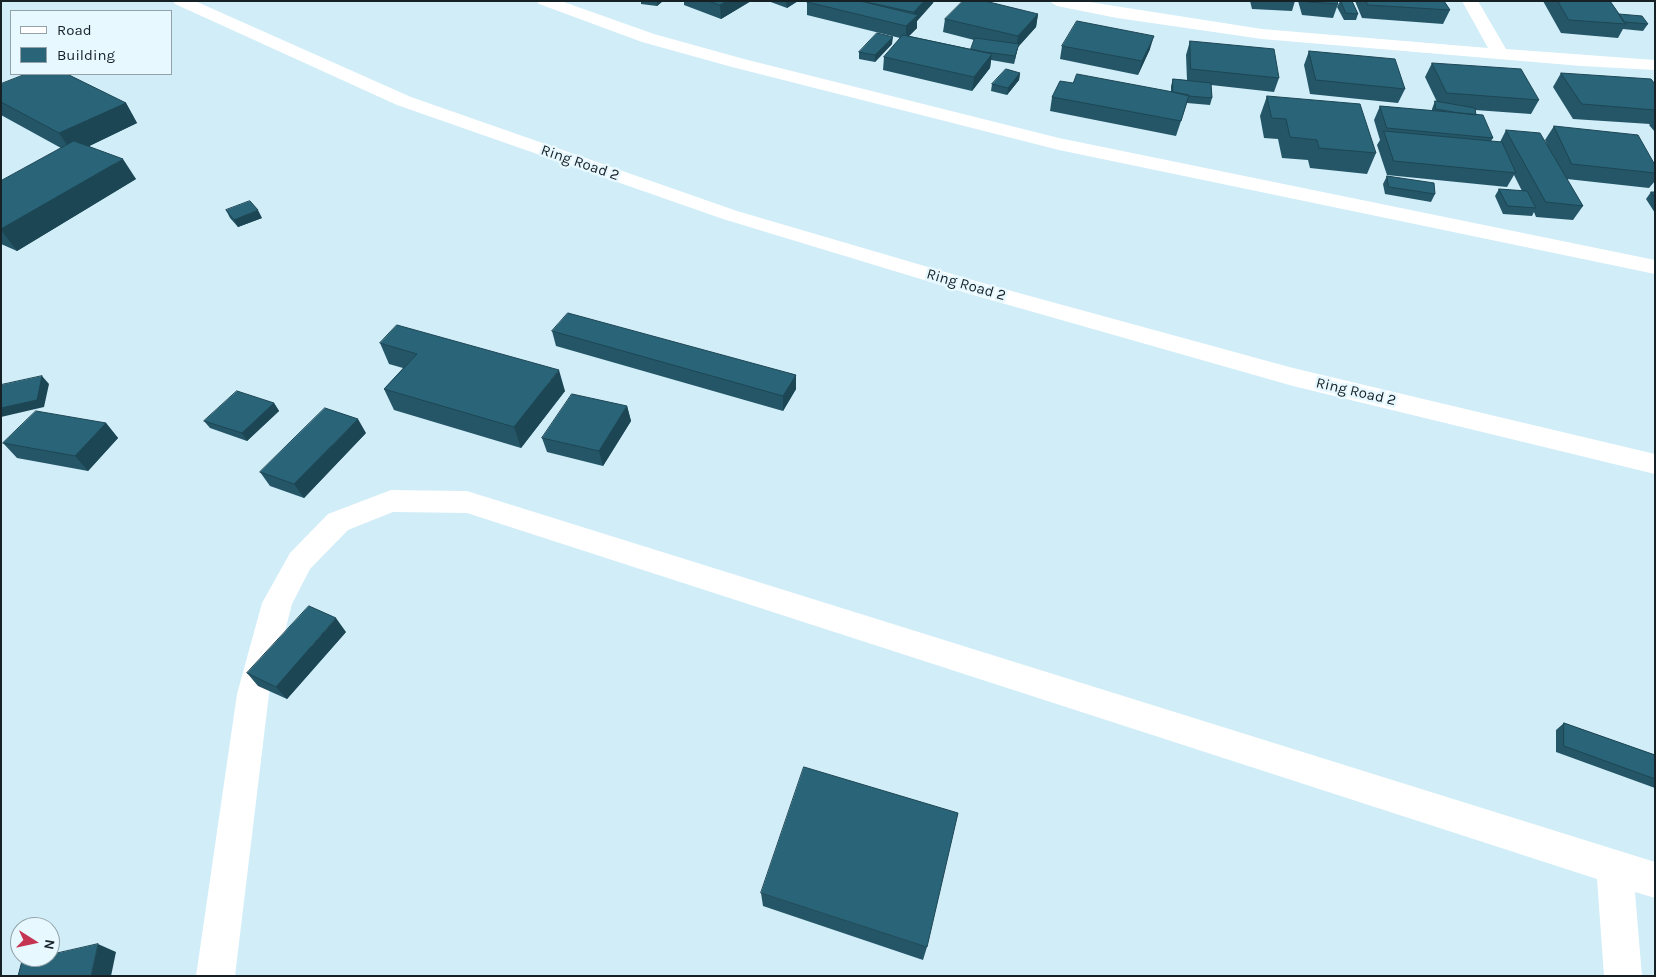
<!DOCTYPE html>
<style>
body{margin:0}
#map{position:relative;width:1656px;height:977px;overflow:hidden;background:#d0edf8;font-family:Karla,sans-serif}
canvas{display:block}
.frame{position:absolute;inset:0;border:2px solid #162125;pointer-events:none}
.legend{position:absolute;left:10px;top:10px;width:162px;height:65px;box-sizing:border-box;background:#e7f8ff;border:1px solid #93a2a8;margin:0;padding:6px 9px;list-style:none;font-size:15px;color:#162125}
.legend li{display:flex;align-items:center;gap:10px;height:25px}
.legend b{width:25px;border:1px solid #93a2a8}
.north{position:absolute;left:10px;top:917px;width:50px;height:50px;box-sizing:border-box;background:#e7f8ff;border:1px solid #93a2a8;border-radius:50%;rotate:100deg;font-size:14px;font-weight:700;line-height:20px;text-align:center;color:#162125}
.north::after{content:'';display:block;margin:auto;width:18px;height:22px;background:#c53552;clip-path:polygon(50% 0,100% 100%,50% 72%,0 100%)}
</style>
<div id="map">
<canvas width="1656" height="977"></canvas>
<div class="frame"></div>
<ul class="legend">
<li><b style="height:6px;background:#fff"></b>Road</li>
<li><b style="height:14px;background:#2a6478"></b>Building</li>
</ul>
<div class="north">N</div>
</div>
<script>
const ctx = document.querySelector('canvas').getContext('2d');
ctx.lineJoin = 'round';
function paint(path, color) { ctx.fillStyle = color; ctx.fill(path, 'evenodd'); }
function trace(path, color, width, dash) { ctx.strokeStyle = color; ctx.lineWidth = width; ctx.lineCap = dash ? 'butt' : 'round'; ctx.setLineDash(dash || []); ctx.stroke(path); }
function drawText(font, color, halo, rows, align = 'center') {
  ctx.font = font + ' Karla,sans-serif'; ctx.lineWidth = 5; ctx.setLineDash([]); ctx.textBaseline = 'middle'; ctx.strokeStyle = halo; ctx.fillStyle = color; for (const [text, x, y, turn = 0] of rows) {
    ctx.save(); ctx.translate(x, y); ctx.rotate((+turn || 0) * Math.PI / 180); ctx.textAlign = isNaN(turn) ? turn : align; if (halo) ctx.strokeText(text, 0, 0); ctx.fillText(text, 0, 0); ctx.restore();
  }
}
const minor = new Path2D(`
 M537 1H561L654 34 744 59 1059 138 1655 260V274L1059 150 732 67 642 42 539 4Z
 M1049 1H1083L1262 29 1488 48 1462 1H1478L1506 49 1655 60V70L1581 66 1262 39 1117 18 1057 6Z
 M391 490 467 491 1655 862V898L1635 892 1642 976H1604L1597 879 467 513 393 512 348 530 310 569 292 604 269 694 235 976H196L237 694 262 603 290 553 328 514Z`);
const major = new Path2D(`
 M173 1H195L411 97 737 211 986 284 1293 368 1655 454V474L1293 386 970 294 723 219 397 105 175 4Z`);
const wall = new Path2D(`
 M641 1H663L657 6 641 4Z
 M684 1H751L721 19 684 5Z
 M768 1H798L787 8Z
 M1250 1H1295L1292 11 1252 9Z
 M1298 1H1337L1338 4 1333 18 1302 15Z
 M1340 1H1352L1358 14 1356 20H1344L1337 7Z
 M1355 1H1444L1450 10 1443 24 1362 18Z
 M1543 1H1610L1619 14 1648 24 1643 31 1623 29 1618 38 1561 33Z
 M807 2 933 3 917 21V28L909 36 971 49 974 40 943 32 945 19 1038 14 1036 27 1018 47 1014 64 991 60 990 68 972 91 883 70 884 57 900 38 807 15Z
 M1190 41 1279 78 1274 92 1211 85 1212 98 1210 105 1187 103 1176 136 1050 111 1052 97 1073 83 1171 92V86L1173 79 1187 80 1186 55Z
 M892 44 875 62 859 59V52Z
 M1062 46 1150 49 1138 75 1060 59Z
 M1309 51 1405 89 1398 103 1310 94 1304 65Z
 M1432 63 1539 100 1531 114 1475 110 1476 115 1493 138 1491 141 1500 142 1506 130 1547 145 1545 140 1554 126 1655 165V181L1649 188 1567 179 1583 206 1573 220 1536 217 1534 212 1532 216 1503 214 1495 196 1499 189 1522 191 1514 175 1507 187 1387 175 1377 145 1380 140 1374 120 1380 106 1432 111V109L1435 101 1437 102 1425 77Z
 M1020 73 1019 80 1007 95 991 91 992 84Z
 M1561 73 1655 84V132L1649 125 1650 124 1573 119 1553 87Z
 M1 84 126 103 137 123 89 146 136 179 17 251 1 244V181L61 148 1 115Z
 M1267 96 1376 153 1367 174 1310 168 1308 160 1282 158 1278 139 1264 138 1260 116Z
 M1387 176 1435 194 1431 202 1385 194 1383 184Z
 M1651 192H1655V213L1646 199Z
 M226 210 262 218 238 227 230 218Z
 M552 331 796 375V389L783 411 556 346Z
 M380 343 565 391 521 448 394 410 384 389 403 368 389 364Z
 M274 403 279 411 247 441 210 428 204 421Z
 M627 406 631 421 603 466 547 452 542 438Z
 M106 423 118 438 88 471 17 458 3 443Z
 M366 433 304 498 270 486 260 472Z
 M346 632 287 699 258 686 247 673Z
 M1564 723 1655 755V788L1556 752V730Z
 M761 893 927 947 923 960 763 906Z`);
const shadedWall = new Path2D(`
 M657 1H663L657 6Z
 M727 1H751L721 19 720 5Z
 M786 1H798L787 8Z
 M924 1H934L933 3 917 21V28L906 39V26L913 19 914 12Z
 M1038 14 1036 27 1018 47 1014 64 1018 36Z
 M1154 36 1150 49 1138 75 1142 61Z
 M893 37 892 44 875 62V55Z
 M992 54 990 68 972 91 974 77Z
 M1020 73 1019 80 1007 95 1008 88Z
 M126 103 137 123 73 154 59 133Z
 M123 159 136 179 17 251 1 230V229Z
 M258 210 262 218 238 227 234 220Z
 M559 370 565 391 521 448 514 427Z
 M796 375V389L783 411V396Z
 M42 376 49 384 44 407 1 417V408Z
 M274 403 279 411 247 441 242 433Z
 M627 406 631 421 603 466 599 451Z
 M358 419 366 433 304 498 294 484Z
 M106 423 118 438 88 471 75 456Z
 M336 618 346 632 287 699 276 687Z
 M98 944 116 952 111 976H91Z`);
const building = new Path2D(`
 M709 1H727L720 5Z
 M808 1H860L918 15 906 26 807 2Z
 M862 1H924L914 12Z
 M963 1H985L1038 14 1018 36 945 19Z
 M1307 1H1337L1338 4 1307 2Z
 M1341 1H1352L1358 14 1346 13Z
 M1366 1H1444L1450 10 1368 5Z
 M1558 1H1610L1626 24 1569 20Z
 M1619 14 1642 16 1648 24 1624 22Z
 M1077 21 1154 36 1142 61 1062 46Z
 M877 33 893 37 875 55 859 52Z
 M903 35 992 54 974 77 884 57Z
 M975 38 1019 44 1015 56 985 52 971 49Z
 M1190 41 1274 49 1279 78 1191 69Z
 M1309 51 1395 59 1405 89 1316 80Z
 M1432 63 1521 69 1539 100 1447 93Z
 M1006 69 1020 73 1008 88 992 84Z
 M1561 73 1651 79 1655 84V110L1582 104Z
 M26 74H67L126 103 59 133 1 102V84Z
 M1077 74 1189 95 1181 121 1052 97 1060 81 1073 83Z
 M1173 79 1211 83 1212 98 1189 96 1173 92Z
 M1267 96 1360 104 1376 153 1319 148 1317 140 1290 137 1286 119 1272 118Z
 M1435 101 1475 108 1476 115 1459 113 1436 109Z
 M1380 106 1483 115 1493 138 1387 128Z
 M1554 126 1638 135 1655 165V173L1572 164Z
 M1506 130 1540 133 1583 206 1546 202Z
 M1384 131 1502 142 1516 173 1394 161Z
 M74 141 123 159 1 229V181Z
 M1387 176 1434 183 1435 194 1389 187Z
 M1499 189 1527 191 1536 208 1508 206Z
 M1651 192H1655V197Z
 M250 201 258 210 234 220 226 210Z
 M568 313 796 375 783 396 552 331Z
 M397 325 559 370 514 427 384 389 417 354 380 343Z
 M42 376 37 400 1 408V385Z
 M237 391 274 403 242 433 204 421Z
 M572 394 627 406 599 451 542 438Z
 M325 408 358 419 294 484 260 472Z
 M36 411 106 423 75 456 3 443Z
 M309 606 336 618 276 687 247 673Z
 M1564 723 1655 755V779L1564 746Z
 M804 767 958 813 927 947 761 893Z
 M98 944 91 976H18L22 961 39 957H50V955Z`);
const streetNames = [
 ["Ring Road 2",580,163,19],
 ["Ring Road 2",966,285,16],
 ["Ring Road 2",1356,392,13]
];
paint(minor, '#fff');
paint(major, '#fff');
paint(wall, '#245667');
paint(shadedWall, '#1d4654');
paint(building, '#2a6478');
trace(building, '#1d4654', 1);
drawText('15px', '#162125', '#e7f8ff', streetNames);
</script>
